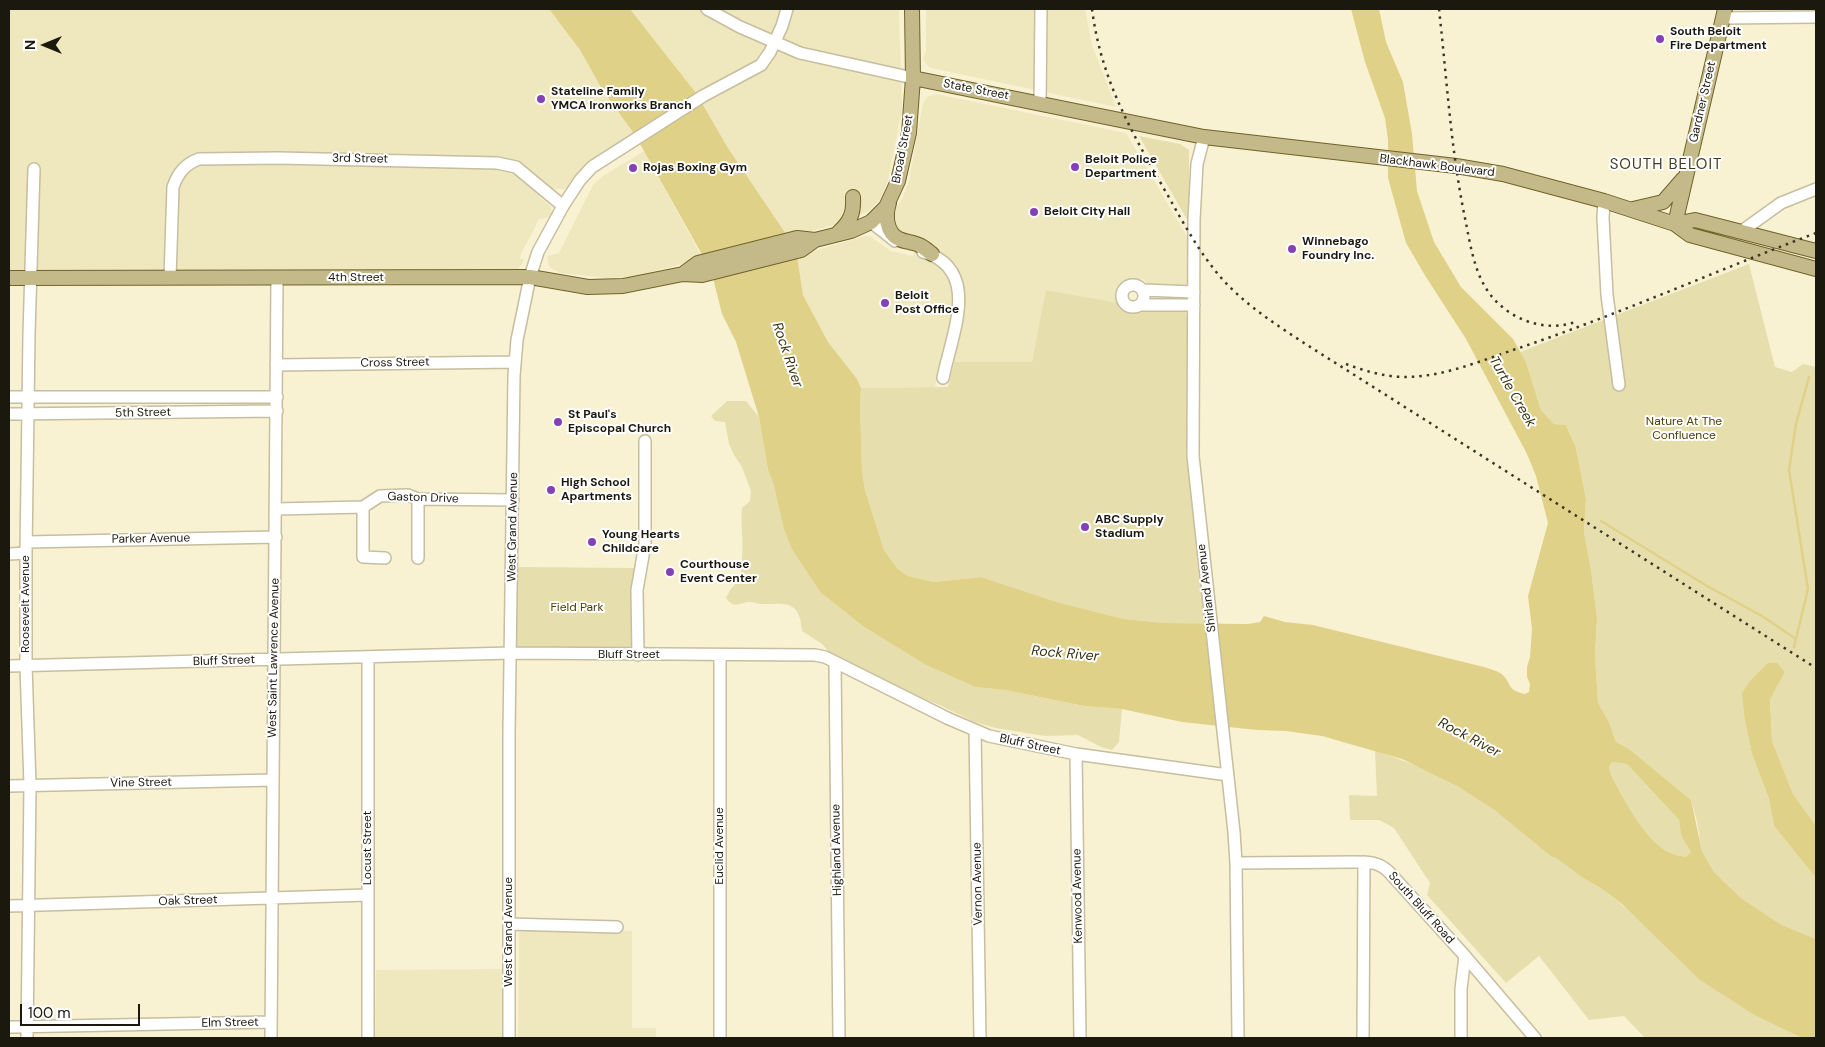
<!DOCTYPE html>
<style>
body{margin:0}
#map{position:relative;width:1825px;height:1047px;overflow:hidden;background:#f9f2d2;font-family:"DM Sans",sans-serif}
canvas{display:block}
.frame{position:absolute;inset:0;border:10px solid #1b180d;pointer-events:none}
.north{position:absolute;left:20px;top:20px;width:50px;height:50px;-webkit-text-stroke:4px #fff;paint-order:stroke;rotate:270deg;font-size:14px;font-weight:700;line-height:20px;text-align:center;color:#1b180d}
.north::after{content:'';display:block;margin:auto;width:18px;height:22px;background:#1b180d;clip-path:polygon(50% 0,100% 100%,50% 72%,0 100%)}
.scale{position:absolute;left:20px;top:1004px;width:120px;height:22px;box-sizing:border-box;border:2px solid #1b180d;border-top:0;padding-left:6px;font-size:15px;line-height:18px;white-space:nowrap;color:#1b180d;-webkit-text-stroke:4px #fff;paint-order:stroke}
</style>
<div id="map">
<canvas width="1825" height="1047"></canvas>
<div class="frame"></div>
<div class="north">N</div>
<div class="scale">100 m</div>
</div>
<script>
const ctx = document.querySelector('canvas').getContext('2d');
ctx.lineJoin = 'round';
function paint(path, color) { ctx.fillStyle = color; ctx.fill(path, 'evenodd'); }
function trace(path, color, width, dash) { ctx.strokeStyle = color; ctx.lineWidth = width; ctx.lineCap = dash ? 'butt' : 'round'; ctx.setLineDash(dash || []); ctx.stroke(path); }
function drawText(font, color, halo, rows, align = 'center') {
  ctx.font = font + ' "DM Sans",sans-serif'; ctx.lineWidth = 4; ctx.setLineDash([]); ctx.textBaseline = 'middle'; ctx.strokeStyle = halo; ctx.fillStyle = color; for (const [text, x, y, turn = 0] of rows) {
    ctx.save(); ctx.translate(x, y); ctx.rotate((+turn || 0) * Math.PI / 180); ctx.textAlign = isNaN(turn) ? turn : align; if (halo) ctx.strokeText(text, 0, 0); ctx.fillText(text, 0, 0); ctx.restore();
  }
}
const built = new Path2D(`
 M9 9H549L580 50 603 91 635 135 568 189H553L547 185 539 196 551 207 552 214 551 217 539 219 521 254 520 259H524L522 264 517 270 511 271 192 273 9 270Z
 M630 9H899L902 110 888 180 881 198 871 209 857 217 838 224 788 237 728 148 696 93Z
 M926 9H1085L1092 45 1116 107 931 68 926 64 923 59 926 51Z
 M936 94 1126 133 1189 240 1188 283 1183 287 1150 286 1143 279 1128 280 1120 285 1117 294 1118 301 1114 302 1047 290 1032 362H954L942 359 935 387 861 388 857 379 828 342 803 295 797 256 865 236 871 237 891 251 913 256 917 241 896 233 892 215 902 199 909 181 923 103 927 97Z
 M644 151 703 259 630 277 606 278 560 273 549 267 547 256 559 253 593 185 603 176Z
 M527 928 632 931V1028H656V1038H518L519 932 520 930Z
 M505 969 504 1038H375L376 970Z`);
const green = new Path2D(`
 M1139 136 1180 144 1189 150V223Z
 M1749 264 1775 367 1792 372 1803 364 1816 367V826L1793 794 1772 741 1770 698 1785 672 1745 721 1752 754 1769 799 1774 826 1816 878V939L1781 926 1741 898 1714 872 1702 851 1697 821 1691 800 1628 748 1616 742 1609 722 1598 703 1595 655 1597 618 1591 570 1584 532 1586 499 1576 448 1566 425 1554 424 1541 410 1526 362 1520 352Z
 M1046 290 1114 302 1118 301 1122 308 1130 313 1145 309 1184 310 1188 315 1189 465 1207 624 1165 623 1124 619 1057 602 981 577 934 582 908 576 897 568 884 550 865 490 862 472 860 403 861 388 948 387 954 362H1032Z
 M727 401H746L759 417 768 470 821 593 864 627 926 665 975 687 1005 690 1084 706 1122 709 1119 742 1112 750 1101 747 1078 735 1045 736 996 728 975 722 937 704 893 687 831 654 822 644 802 631C801 626 801 620 799 616 794 599 774 605 761 604 757 604 754 602 750 602 740 601 735 611 726 598L730 590 742 576C740 569 742 564 742 556 744 540 740 524 742 508L750 501 751 491 742 467 734 455 729 444 725 422 715 421 711 416Z
 M517 567 638 568 632 650 517 649Z
 M1375 751C1404 760 1433 772 1459 787 1511 816 1554 860 1605 891L1756 1016 1802 1038H1645L1624 1016 1589 1020 1539 956 1506 983 1427 895 1430 883 1394 828 1379 820H1350L1349 795 1377 796Z
 M1612 762 1627 764 1679 820 1681 835 1690 848 1691 852 1686 857C1681 856 1675 855 1670 853 1644 840 1624 799 1611 775L1609 767Z`);
const water = new Path2D(`
 M549 9H630L696 93 728 148 788 237 797 256 803 295 828 342 857 379 861 388 860 403 862 472 865 490 884 550 897 568 908 576 934 582 981 577 1057 602 1124 619 1165 623 1248 624 1260 622 1264 616 1285 622 1313 625 1484 667C1489 669 1495 670 1500 673 1512 681 1505 690 1525 694L1529 692 1530 684 1527 677V667L1530 657 1532 629 1528 596 1548 523 1536 476 1527 454 1466 339 1426 277 1406 243 1388 178V140L1385 118 1365 62 1351 9H1379L1386 42 1403 82 1412 134 1417 191 1434 242 1461 287 1513 339 1526 362 1541 410 1554 424 1566 425 1576 448 1586 499 1584 532 1591 570 1597 618 1595 655 1598 703 1609 722 1616 742 1628 748 1691 800 1702 851 1714 872 1741 898 1781 925 1816 939V1038H1802L1756 1016 1700 980 1623 905 1605 891 1582 877 1555 857H1552L1496 811 1459 787 1402 759 1322 736 1286 731 1257 730 1182 722 1122 709 1084 706 1005 690 975 687 926 665 864 627 821 593 792 549 784 529 774 485 768 470 759 417 736 342 722 314 713 278 700 251 635 135 603 91 580 50ZM1612 762 1627 764 1679 820 1681 835 1691 852 1686 857C1681 856 1675 855 1670 853 1644 840 1624 799 1611 775L1609 767Z
 M1768 663H1777L1785 672 1770 699 1772 741 1793 794 1816 826V878L1774 826 1769 799 1752 754 1745 721 1742 693 1751 680Z`);
const stream = new Path2D(`
 M1601 521 1707 586 1762 616 1796 639
 M1794 647 1808 589 1789 470 1796 424 1809 377`);
const minor = new Path2D(`
 M707 9 740 27 800 53 913 78
 M1723 18 1816 17
 M1040 103 1041 9
 M1204 137 1197 164 1194 220 1193 456 1234 832 1236 863 1238 1038
 M1604 201 1603 218 1607 295 1619 385
 M871 222 895 241
 M1742 231 1781 203 1816 189
 M923 252C983 269 951 336 943 378
 M170 278 173 187C178 173 185 164 199 159L278 158 497 163 516 167 563 206
 M1122 296a11 11 0 1 1 22 0a11 11 0 1 1-22 0Z
 M1143 290 1194 292
 M1141 305H1194
 M276 365 515 362
 M9 397H277
 M9 414 277 411
 M418 499V558
 M363 507V557L385 558
 M276 509 363 507 380 496 408 495 418 499 513 500
 M26 542 276 537
 M9 554 26 553
 M638 655 637 590 645 544V441
 M835 662 839 1038
 M9 666 511 653 815 655 825 657 947 718 989 736 1076 754 1228 775
 M975 731 980 1038
 M1076 754 1080 1038
 M9 786 273 780
 M1236 863 1355 862C1369 862 1379 862 1389 872L1465 956 1535 1038
 M9 906 368 895
 M509 924 617 927
 M9 1027 271 1022
 M27 1038 30 785 26 666V553L29 334 34 169
 M271 1038 277 279
 M368 1038V657
 M509 1038V733L514 376 517 340 530 277 538 252 563 206 580 180 592 167 703 96 761 65 770 52 782 26 787 9
 M720 1038V655
 M1363 1038 1364 862
 M1461 1038V989L1465 956`);
const major = new Path2D(`
 M913 78 1204 137 1456 166 1503 174 1604 201 1675 224 1690 235 1816 269
 M889 203C885 215 886 233 899 239 905 242 913 242 919 245 924 247 928 251 932 254
 M1633 209 1663 202 1683 179
 M1675 224 1725 9
 M1675 224 1695 220 1816 251
 M838 233C850 222 854 214 853 197
 M683 274 698 263 797 238 815 240 851 231 871 222 886 207 898 181 909 133 913 78 912 9
 M9 278 530 277 588 287 623 286 683 274 702 275 801 250 815 240`);
const rail = new Path2D(`
 M1092 9C1101 80 1132 133 1167 194 1184 224 1200 254 1223 280 1246 305 1275 324 1304 343L1816 668
 M1439 9C1447 80 1451 153 1466 223 1470 244 1474 267 1484 285 1501 316 1541 334 1575 322
 M1346 364C1365 371 1385 377 1405 377 1445 377 1485 359 1522 347 1622 313 1718 270 1816 233`);
const markers = [
 [1660,39,5,"#8441b5"],
 [541,99,5,"#8441b5"],
 [1075,167,5,"#8441b5"],
 [633,168,5,"#8441b5"],
 [1034,212,5,"#8441b5"],
 [1292,249,5,"#8441b5"],
 [885,303,5,"#8441b5"],
 [558,422,5,"#8441b5"],
 [551,490,5,"#8441b5"],
 [1085,527,5,"#8441b5"],
 [592,542,5,"#8441b5"],
 [670,572,5,"#8441b5"]
];
const poiNames = [
 ["South Beloit",1670,32],
 ["Fire Department",1670,46],
 ["Stateline Family",551,92],
 ["YMCA Ironworks Branch",551,106],
 ["Beloit Police",1085,160],
 ["Department",1085,174],
 ["Rojas Boxing Gym",643,168],
 ["Beloit City Hall",1044,212],
 ["Winnebago",1302,242],
 ["Foundry Inc.",1302,256],
 ["Beloit",895,296],
 ["Post Office",895,310],
 ["St Paul's",568,415],
 ["Episcopal Church",568,429],
 ["High School",561,483],
 ["Apartments",561,497],
 ["ABC Supply",1095,520],
 ["Stadium",1095,534],
 ["Young Hearts",602,535],
 ["Childcare",602,549],
 ["Courthouse",680,565],
 ["Event Center",680,579]
];
const streetNames = [
 ["State Street",976,90,11],
 ["Gardner Street",1703,102,-77],
 ["Broad Street",903,149,-79],
 ["3rd Street",360,159,1],
 ["Blackhawk Boulevard",1437,166,7],
 ["4th Street",356,278],
 ["Cross Street",395,363,-1],
 ["5th Street",143,413,-1],
 ["Gaston Drive",423,498,2],
 ["West Grand Avenue",513,527,-89],
 ["Parker Avenue",151,539,-1],
 ["Shirland Avenue",1207,588,-97],
 ["Roosevelt Avenue",26,604,-90],
 ["Bluff Street",629,655],
 ["West Saint Lawrence Avenue",274,658,-89],
 ["Bluff Street",224,661,-2],
 ["Bluff Street",1030,745,12],
 ["Vine Street",141,783,-1],
 ["Euclid Avenue",720,846,-90],
 ["Locust Street",368,848,-90],
 ["Highland Avenue",837,850,-91],
 ["Vernon Avenue",978,884,-91],
 ["Kenwood Avenue",1078,896,-91],
 ["Oak Street",188,901,-2],
 ["South Bluff Road",1421,908,48],
 ["West Grand Avenue",509,932,-90],
 ["Elm Street",230,1023,-1]
];
const parkNames = [
 ["Nature At The",1684,422],
 ["Confluence",1684,436],
 ["Field Park",577,608]
];
const waterNames = [
 ["Rock River",787,355,71],
 ["Turtle Creek",1512,392,60],
 ["Rock River",1065,654,5],
 ["Rock River",1469,738,28]
];
const quarterNames = [
 ["SOUTH BELOIT",1666,165]
];
paint(built, '#efe7be');
paint(green, '#e7dead');
paint(water, '#e0d188');
trace(stream, '#e0d188', 2.5);
trace(minor, '#c5be9f', 14);
trace(major, '#6f6329', 16);
trace(minor, '#fff', 11);
trace(major, '#c4b988', 14);
trace(rail, '#3a3729', 2.5, [2.5, 5]);
for (const [x, y, r, color] of markers) { const dot = new Path2D(); dot.arc(x, y, r, 0, 2 * Math.PI); ctx.fillStyle = color; ctx.fill(dot); trace(dot, '#fff', 2); }
drawText('bold 12px', '#1b180d', '#fff', poiNames, 'left');
drawText('12px', '#1b180d', '#fff', streetNames);
drawText('12px', '#493e01', '#fff', parkNames);
drawText('italic 14px', '#393312', '#fff', waterNames);
ctx.letterSpacing = '1px';
drawText('15px', '#413c20', '#fff', quarterNames);
ctx.letterSpacing = '0px';
</script>
